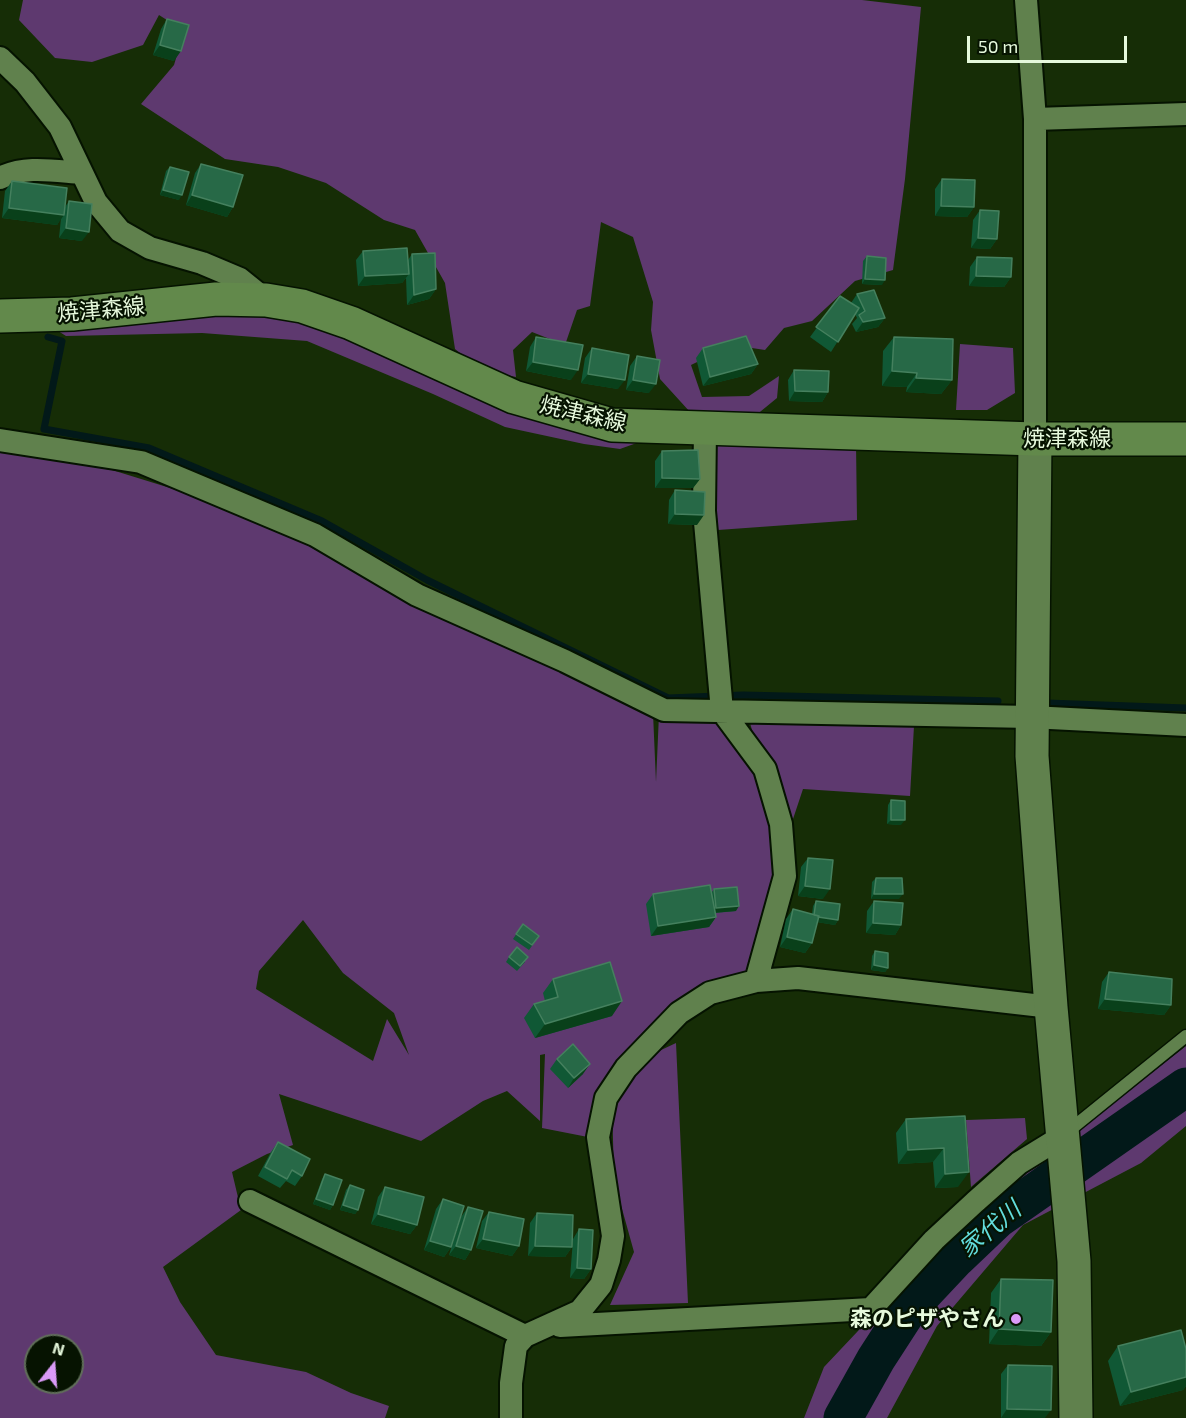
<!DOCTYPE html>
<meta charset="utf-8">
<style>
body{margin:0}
#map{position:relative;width:1186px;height:1418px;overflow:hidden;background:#162d06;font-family:"Exo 2",sans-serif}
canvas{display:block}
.north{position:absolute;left:24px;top:1334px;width:60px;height:60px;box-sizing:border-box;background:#061301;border:2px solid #606f59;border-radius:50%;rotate:17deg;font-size:16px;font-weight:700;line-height:24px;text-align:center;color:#e6f9dc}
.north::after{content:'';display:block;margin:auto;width:21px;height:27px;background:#da9af7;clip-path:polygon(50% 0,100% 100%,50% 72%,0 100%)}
.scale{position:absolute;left:967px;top:36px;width:160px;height:27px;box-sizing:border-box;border:3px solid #e6f9dc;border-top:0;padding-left:8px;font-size:18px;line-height:21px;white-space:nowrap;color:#e6f9dc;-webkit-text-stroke:4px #061301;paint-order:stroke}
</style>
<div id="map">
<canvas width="1186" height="1418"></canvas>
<div class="north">N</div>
<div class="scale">50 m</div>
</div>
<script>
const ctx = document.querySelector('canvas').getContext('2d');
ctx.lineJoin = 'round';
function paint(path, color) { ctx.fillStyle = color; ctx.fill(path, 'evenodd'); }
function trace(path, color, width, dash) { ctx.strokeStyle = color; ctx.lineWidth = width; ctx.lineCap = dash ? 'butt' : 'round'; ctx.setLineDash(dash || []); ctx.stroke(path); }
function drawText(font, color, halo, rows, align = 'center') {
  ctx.font = font + ' "Exo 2","Noto Sans JP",sans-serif'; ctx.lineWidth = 4.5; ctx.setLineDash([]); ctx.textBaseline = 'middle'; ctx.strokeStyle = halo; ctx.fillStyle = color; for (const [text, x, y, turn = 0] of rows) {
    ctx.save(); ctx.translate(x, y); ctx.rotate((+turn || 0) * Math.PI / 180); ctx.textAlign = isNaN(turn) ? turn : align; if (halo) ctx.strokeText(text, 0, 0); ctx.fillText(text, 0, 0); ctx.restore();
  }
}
const green = new Path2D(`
 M23 0H862L921 7 905 179 893 270 855 281 812 321 784 328 765 350 732 345 691 365 702 397 749 396 779 376 777 398 755 416 690 412 660 379 651 330 653 302 633 237 601 222 590 306 577 310 565 345 532 332 513 350 516 377 481 370 455 349 445 283 415 230 384 220 326 183 278 167 225 159 141 104 174 65 184 31 159 15 143 45 92 62 55 58 19 20Z
 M227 308 295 317 645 440 620 449 584 444 505 427 433 394 307 341 202 333 66 336 47 324Z
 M960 344 1013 348 1015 393 987 410H956Z
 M711 441 856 443 857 520 718 530Z
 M0 451 112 470 209 500 305 544 384 586 653 713 656 782 659 714 716 719 767 776 782 835 758 975 613 1072 598 1139 542 1128 545 1054 540 1055V1121L507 1091 483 1101 421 1141 279 1094 293 1145 267 1154 232 1172 241 1210 163 1267 180 1302 216 1355 306 1372 351 1393 389 1406 385 1418H0ZM303 920 343 973 394 1013 409 1055 387 1019 373 1061 256 989 259 971ZM36 1346H72V1382H36Z
 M749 719 851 723 870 726H914L910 796 803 789 791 825 776 772 753 734Z
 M676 1043 688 1303 610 1305 634 1252 614 1180 612 1100 644 1058Z
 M1186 1046V1126L1141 1163 1023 1225 937 1326 887 1418H804L824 1367 907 1279 981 1209 1078 1130Z
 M1025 1118 1027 1139 971 1187 966 1120Z`);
const stream = new Path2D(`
 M48 337 62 341 44 429 149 448 322 521 427 580 668 698 743 695 998 701
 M1047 703 1186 708`);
const river = new Path2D(`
 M843 1418 876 1359 909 1308 956 1258 997 1219 1186 1087`);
const lane = new Path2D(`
 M1066 1133 1186 1036`);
const street = new Path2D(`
 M1026 0 1035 119V439
 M0 58 25 82 60 127 96 202 120 231 150 248 202 263 240 279 266 300
 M1035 119 1186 114
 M0 178C25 165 54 171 82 173
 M705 429 704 511 722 711 765 769 781 824 785 876 756 981
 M0 440 141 462 315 535 417 595 565 661 664 710 1031 717 1186 725
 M250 1201 525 1336
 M560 1326 871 1309 934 1240 975 1202 1019 1163 1063 1136
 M511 1418V1383L516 1346 525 1336 580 1311 601 1285 609 1260 613 1236 598 1137 606 1098 626 1068 679 1013 710 993 756 981 798 978 1051 1007`);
const secondary = new Path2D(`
 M1035 439 1032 756 1051 1007 1074 1261 1076 1418`);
const primary = new Path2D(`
 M0 316 72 314 216 299 266 300 302 306 351 323 514 397 612 425 1035 439H1186`);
const wall = new Path2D(`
 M167 19 174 61 153 55 161 29Z
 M201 164 233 207 227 217 186 205 195 173Z
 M170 167 179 200 160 195 166 171Z
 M942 179 974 207 967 217 935 216V189Z
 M12 181 65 207 69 201 82 241 59 238 61 218 57 225 2 218 5 191Z
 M980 210 997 239 990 249 971 248 973 220Z
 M363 251 408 260 412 254 436 289 429 299 407 305 406 278 402 283 358 286 356 260Z
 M867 256 882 285 862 284 863 261Z
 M977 257 1011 277 1004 287 969 286 970 267Z
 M857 294 885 318 878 327 856 332 852 324 857 318 855 314 831 352 810 337 840 296 851 303Z
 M536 337 571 380 526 371 530 347Z
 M894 337 952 380 941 394 906 392 907 387 882 386 883 351Z
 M592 348 618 389 581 383 585 358Z
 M703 348 758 364 751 374 703 386 696 358Z
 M637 356 649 393 626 390 630 366Z
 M794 370 828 392 822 402 789 401 788 380Z
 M662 451 700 479 693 488H655V461Z
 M675 490 697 525 668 524 669 500Z
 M891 800 901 825 887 824 888 805Z
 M808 858 823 899 798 896 801 867Z
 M876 878 899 899H871L872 882Z
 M714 889 736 911 715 913 716 917 709 927 651 936 646 904 653 894 712 892Z
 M816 901 838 920 835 925 817 922 812 943 805 953 780 947 786 919 793 909 812 914 813 906Z
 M874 901 901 925 895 935 866 933 867 911Z
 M523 924 539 936 529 950 513 939Z
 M875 951 888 968 885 972 871 970 872 956Z
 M509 957 525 962 517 971 506 962Z
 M1109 972 1171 1005 1164 1015 1098 1009 1102 982Z
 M553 979 612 1016 535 1038 524 1018 534 1004 545 1001 543 993Z
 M557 1059 583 1074 568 1088 550 1069Z
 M965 1116 958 1187 935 1188 933 1162 898 1164 896 1133 906 1119Z
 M278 1142 302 1176 295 1186 286 1181 280 1188 258 1176 271 1152Z
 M325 1174 333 1205 330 1210 313 1204 322 1179Z
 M350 1185 358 1210 355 1214 340 1210 346 1190Z
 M385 1187 417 1225 410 1234 371 1224 378 1197Z
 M443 1199 451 1247 444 1257 424 1250 436 1209Z
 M468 1207 471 1250 465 1260 449 1255 461 1217Z
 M489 1212 519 1246 512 1256 476 1248 482 1221Z
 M537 1213 572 1247 565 1257 528 1256 530 1223Z
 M579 1229 591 1269 584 1279 570 1278 573 1239Z
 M1001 1279 1051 1332 1041 1346 989 1344 991 1293Z
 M1118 1346 1186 1349V1386L1183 1390 1120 1406 1108 1361Z
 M1008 1365 1045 1418H1001V1374Z`);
const shadedWall = new Path2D(`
 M160 45 181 51 174 61 153 55Z
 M163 190 182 195 179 200 160 195Z
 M192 195 233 207 227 217 186 205Z
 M941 206 974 207 967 217 935 216Z
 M9 208 64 215 57 225 2 218Z
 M66 228 89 232 82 241 59 238Z
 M978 238 997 239 990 249 971 248Z
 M409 274 402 283 358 286 365 276Z
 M976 276 1011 277 1004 287 969 286Z
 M865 279 885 280 882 285 862 284Z
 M436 289 429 299 407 305 414 295Z
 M885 318 878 327 856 332 863 322Z
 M533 362 578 370 571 380 526 371Z
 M758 364 751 374 703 386 710 377Z
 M892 371 917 373 907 387 882 386Z
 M588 374 625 380 618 389 581 383Z
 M916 378 952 380 941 394 906 392Z
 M633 380 656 384 649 393 626 390Z
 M795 391 828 392 822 402 789 401Z
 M662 478 700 479 693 488H655Z
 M675 514 704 515 697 525 668 524Z
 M891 820H905L901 825 887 824Z
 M805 886 830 889 823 899 798 896Z
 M874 894H903L899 899H871Z
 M739 906 736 911 712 913 716 908Z
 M814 916 838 920 835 925 811 921Z
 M716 917 709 927 651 936 658 926Z
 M873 923 901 925 895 935 866 933Z
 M787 937 812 943 805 953 780 947Z
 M874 965 888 968 885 972 871 970Z
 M1105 999 1171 1005 1164 1015 1098 1009Z
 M622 1001 612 1016 535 1038 545 1024Z
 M590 1064 583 1074 568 1088 574 1078Z
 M944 1148 933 1162 898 1164 908 1150Z
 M969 1172 958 1187 935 1188 945 1174Z
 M316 1199 333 1205 330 1210 313 1204Z
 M343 1205 358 1210 355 1214 340 1210Z
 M378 1214 417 1225 410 1234 371 1224Z
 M483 1239 519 1246 512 1256 476 1248Z
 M430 1241 451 1247 444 1257 424 1250Z
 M456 1246 471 1250 465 1260 449 1255Z
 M535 1246 572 1247 565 1257 528 1256Z
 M577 1268 591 1269 584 1279 570 1278Z
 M999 1329 1051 1332 1041 1346 989 1344Z
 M1186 1377V1386L1183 1390 1120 1406 1131 1392Z
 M1007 1409 1051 1410 1045 1418H1001Z`);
const building = new Path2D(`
 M167 19 189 25 181 51 160 45Z
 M201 164 243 175 233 207 192 195Z
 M170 167 189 172 182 195 163 190Z
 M942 179 975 180 974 207 941 206Z
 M12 181 67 188 64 215 9 208Z
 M69 201 92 204 89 232 66 228Z
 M980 210 999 211 997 239 978 238Z
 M407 248 409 274 365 276 363 251Z
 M435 253 436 289 414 295 412 254Z
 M867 256 886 258 885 280 865 279Z
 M977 257 1012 258 1011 277 976 276Z
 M874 290 885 318 863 322 859 315 865 311 857 294Z
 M840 296 859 308 838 342 816 327Z
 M746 336 758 364 710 377 703 348Z
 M536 337 583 345 578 370 533 362Z
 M894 337 953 339 952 380 916 378 917 373 892 371Z
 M592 348 629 355 625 380 588 374Z
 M637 356 660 360 656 384 633 380Z
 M794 370 829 371 828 392 795 391Z
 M698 450 700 479 662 478V451Z
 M675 490 705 492 704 515 675 514Z
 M891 800 905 801V820H891Z
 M808 858 833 860 830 889 805 886Z
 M876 878H902L903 894H874Z
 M710 885 716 917 658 926 653 894Z
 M737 887 739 906 716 908 714 889Z
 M816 901 840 904 838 920 818 917 819 916 814 915Z
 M874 901 903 903 901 925 873 923Z
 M793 909 819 916 812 943 787 937Z
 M523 924 539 936 532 945 516 934Z
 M517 947 528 957 520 966 509 957Z
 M875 951 888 953V968L874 965Z
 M610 962 622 1001 545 1024 534 1004 558 997 553 979Z
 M1109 972 1172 979 1171 1005 1105 999Z
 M573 1044 590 1064 574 1078 557 1059Z
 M965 1116 969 1172 945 1174 944 1148 908 1150 906 1119Z
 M278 1142 310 1159 302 1176 292 1170 287 1179 265 1167Z
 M325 1174 342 1180 333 1205 316 1199Z
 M350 1185 364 1190 358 1210 343 1205Z
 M385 1187 424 1197 417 1225 378 1214Z
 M443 1199 464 1206 451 1247 430 1241Z
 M468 1207 483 1211 471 1250 456 1246Z
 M489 1212 524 1219 519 1246 483 1239Z
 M537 1213 573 1215 572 1247 535 1246Z
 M579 1229 593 1230 591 1269 577 1268Z
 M1001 1279 1053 1280 1051 1332 999 1329Z
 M1181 1330 1186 1349V1377L1131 1392 1118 1346Z
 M1008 1365 1052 1366 1051 1410 1007 1409Z`);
const markers = [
 [1016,1319,6,"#da9af7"]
];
const streetNames = [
 ["焼津森線",101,310,-5],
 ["焼津森線",583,414,13],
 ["焼津森線",1067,439]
];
const poiNames = [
 ["森のピザやさん",1004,1319]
];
const waterNames = [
 ["家代川",990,1229,-40]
];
paint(green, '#5e396f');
trace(stream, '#021919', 7);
trace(river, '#021919', 39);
trace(lane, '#051300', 15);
trace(street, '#051300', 26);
trace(secondary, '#051300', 36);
trace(primary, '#051300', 36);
trace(lane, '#60814d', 12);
trace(street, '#60814d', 22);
trace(secondary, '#60814d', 33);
trace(primary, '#62894b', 33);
paint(wall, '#105835');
paint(shadedWall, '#09401a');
paint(building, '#276947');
trace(building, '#45805e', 1.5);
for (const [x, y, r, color] of markers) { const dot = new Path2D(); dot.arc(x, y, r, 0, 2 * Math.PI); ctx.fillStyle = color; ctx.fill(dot); trace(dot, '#061301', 2); }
drawText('22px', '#e6f9dc', '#061301', streetNames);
drawText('bold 22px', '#e6f9dc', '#061301', poiNames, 'right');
drawText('italic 24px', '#62dcdc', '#061301', waterNames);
</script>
